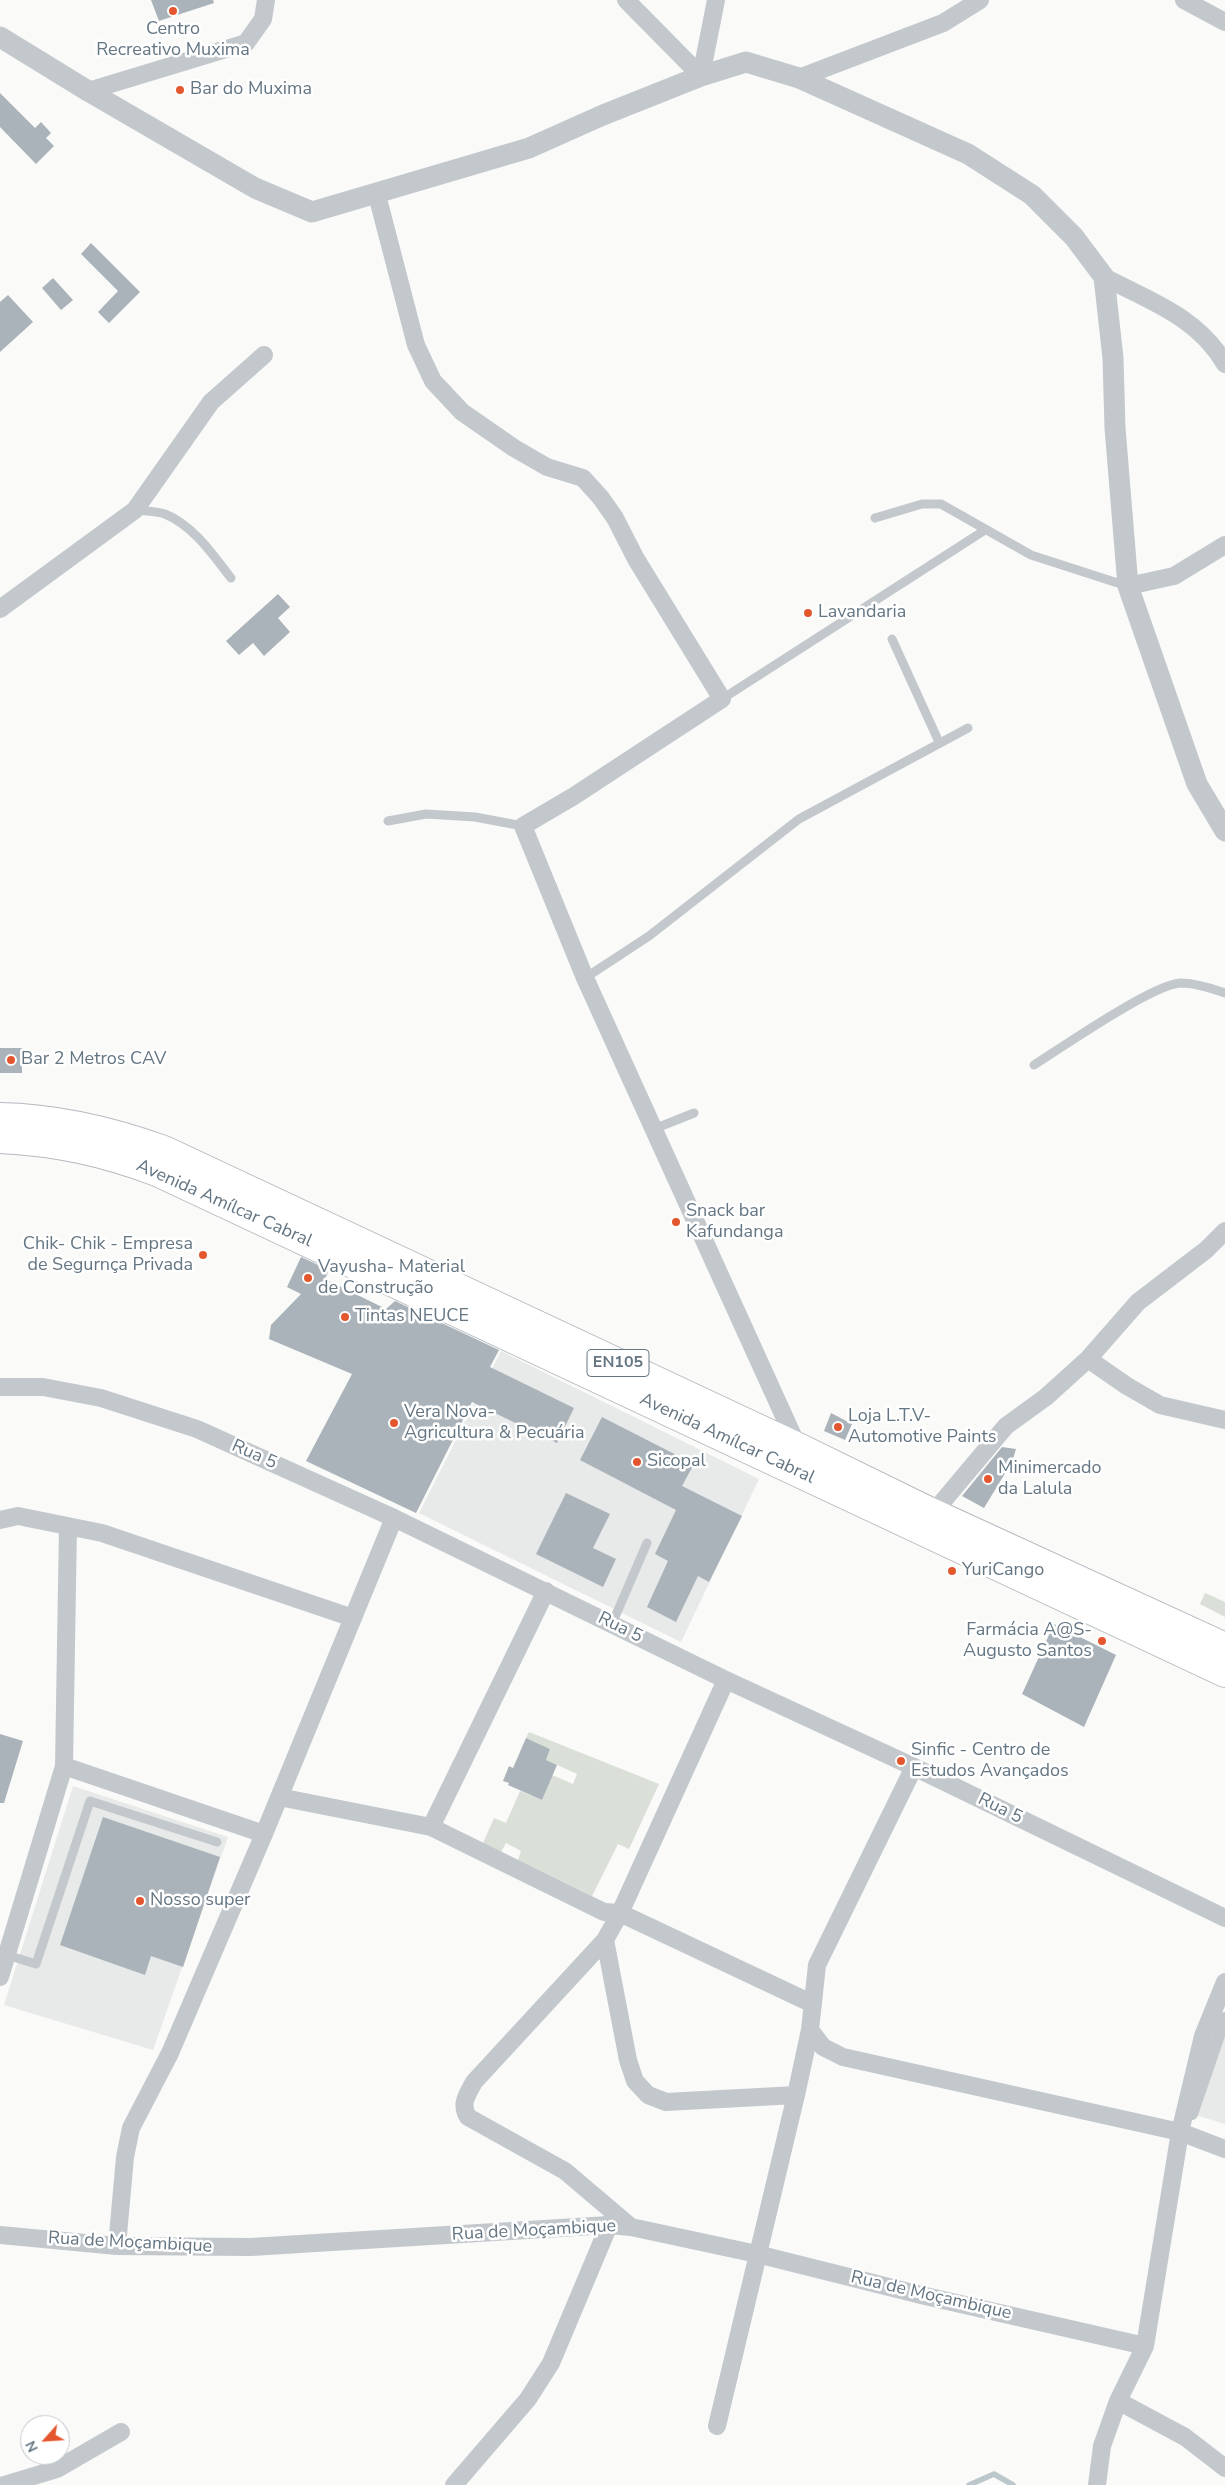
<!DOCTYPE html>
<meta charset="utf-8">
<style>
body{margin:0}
#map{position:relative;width:1225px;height:2485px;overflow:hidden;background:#fafaf8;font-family:"Nunito Sans",sans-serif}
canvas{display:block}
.north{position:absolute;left:20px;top:2415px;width:50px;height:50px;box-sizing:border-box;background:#fff;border:1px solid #c1c8cd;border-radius:50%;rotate:244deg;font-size:14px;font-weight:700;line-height:20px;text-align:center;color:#657683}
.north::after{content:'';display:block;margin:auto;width:18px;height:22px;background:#e4572e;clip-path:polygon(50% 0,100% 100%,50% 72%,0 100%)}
</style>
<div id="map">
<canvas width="1225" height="2485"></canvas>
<div class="north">N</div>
</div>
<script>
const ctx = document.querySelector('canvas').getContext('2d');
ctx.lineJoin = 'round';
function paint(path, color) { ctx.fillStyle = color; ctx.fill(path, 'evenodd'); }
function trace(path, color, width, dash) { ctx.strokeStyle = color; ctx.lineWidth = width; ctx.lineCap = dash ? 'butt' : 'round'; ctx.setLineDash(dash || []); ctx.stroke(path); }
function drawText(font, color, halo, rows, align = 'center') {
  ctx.font = font + ' "Nunito Sans",sans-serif'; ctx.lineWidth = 5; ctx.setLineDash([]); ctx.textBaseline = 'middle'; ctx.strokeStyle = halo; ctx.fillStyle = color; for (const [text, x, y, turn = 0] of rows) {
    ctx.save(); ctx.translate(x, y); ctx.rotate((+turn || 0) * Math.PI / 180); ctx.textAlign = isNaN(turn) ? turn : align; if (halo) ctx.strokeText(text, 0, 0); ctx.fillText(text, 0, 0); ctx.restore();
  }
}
const built = new Path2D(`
 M501 1351 759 1479 681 1642 419 1513Z
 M73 1786 228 1837 153 2050 4 2005Z
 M1225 2024V2124L1192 2114Z`);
const green = new Path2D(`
 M1205 1593 1225 1602V1617L1200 1604Z
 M529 1732 659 1784 629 1849 618 1844 592 1896 518 1860 521 1851 506 1843 501 1852 483 1843 494 1818 506 1823 520 1791 542 1800 552 1775 573 1784 577 1774 546 1760 550 1749 526 1738Z`);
const stream = new Path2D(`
 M969 2485 994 2474 1013 2485`);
const building = new Path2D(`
 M151 0H213L214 3 159 21Z
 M0 93 35 128 41 122 51 133 46 138 54 146 36 164 0 127Z
 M91 243 140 292 109 323 98 312 118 291 81 254Z
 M53 278 73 300 61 310 42 288Z
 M8 295 33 322 0 352V302Z
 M278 594 290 607 278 618 290 632 264 656 253 643 239 655 226 641Z
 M0 1048H22V1073H0Z
 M301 1257 329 1270 325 1279 386 1309 395 1301 499 1350 490 1367 574 1408 557 1443 472 1402 416 1513 306 1461 352 1374 269 1339 271 1325 301 1294 287 1287Z
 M831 1413 852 1424 845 1440 824 1431Z
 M602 1417 694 1464 682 1486 742 1516 709 1582 698 1576 676 1622 647 1607 668 1561 655 1554 676 1510 580 1460Z
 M1002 1447 1016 1449 1012 1462 984 1508 962 1496Z
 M566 1493 610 1514 593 1548 616 1559 603 1587 536 1554Z
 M1054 1624 1116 1655 1084 1727 1022 1694Z
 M0 1734 23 1741 4 1803H0Z
 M526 1738 550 1749 546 1760 557 1765 542 1800 508 1785 509 1783 503 1781 509 1766 513 1768Z
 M103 1817 220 1857 183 1967 151 1956 145 1975 60 1945Z`);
const service = new Path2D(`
 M135 510C144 511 157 511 165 514 194 526 213 555 231 578
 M875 518 922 504H941L1031 555 1127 586
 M892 639 939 742
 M722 699 985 530
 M388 821 426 814 475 817 523 826
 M585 978 649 936 799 819 968 728
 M1034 1065C1062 1047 1152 985 1180 983 1196 983 1211 988 1225 993
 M654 1129 694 1113
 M612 1624 647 1543
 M7 1955 36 1964 90 1801 217 1842`);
const pedestrian = new Path2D(`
 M1192 2114 1225 2018`);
const minor = new Path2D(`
 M626 0 701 76
 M1184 0 1225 22
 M701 76 716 0
 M799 78 943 23 980 0
 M88 91 246 43 263 19 266 0
 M377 195 416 345 433 381 462 412 514 448 547 467 583 478 601 498 615 518 636 559 722 699 574 796 523 826 585 978 798 1447
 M1104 277C1150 301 1198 317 1225 364
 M1128 586 1174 576 1225 545
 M0 609 135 510 211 402 264 355
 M1088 1359 1127 1386 1160 1405 1225 1420
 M0 1387H43L101 1398 197 1429 394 1518 726 1680 914 1767 1225 1918
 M933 1513 1006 1426 1046 1397 1088 1359 1138 1302 1206 1250 1225 1231
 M0 1520 18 1516 102 1533 353 1618
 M64 1766 264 1834
 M279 1797 431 1827 604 1912 620 1913 813 2004
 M431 1827 546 1591
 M605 1940 628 2060 635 2081 648 2095 666 2102 796 2095
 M0 1977 64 1766 68 1526
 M810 2030 823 2047 843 2057 1180 2132 1225 2149
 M631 2227 565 2171 468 2117C460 2104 467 2095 474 2082L605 1940 620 1913 726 1680
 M0 2235 117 2246 251 2247 609 2225 631 2227 757 2254 921 2295 1145 2346
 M117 2246 125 2157 131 2128 170 2053 264 1834 394 1518
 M1118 2401 1185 2437 1225 2468
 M717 2426 796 2095 810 2030 817 1965 914 1767
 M4 2485 57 2469 121 2432
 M454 2485 528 2399 551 2363 609 2225
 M1097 2485 1102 2446 1118 2401 1145 2346 1180 2132 1203 2036 1225 1982`);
const tertiary = new Path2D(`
 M0 37 88 91 255 188 312 212 529 148 603 115 701 76 746 62 799 78 968 154 1032 195 1074 237 1104 277 1113 358 1115 428 1128 586 1197 784 1225 831`);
const primary = new Path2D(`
 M0 1117C57 1118 111 1131 164 1150L798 1447 933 1513 1225 1647
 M0 1139C58 1142 103 1152 157 1172L1225 1673`);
const markers = [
 [173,11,5,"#e4572e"],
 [180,90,5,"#e4572e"],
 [808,613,5,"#e4572e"],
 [11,1060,5,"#e4572e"],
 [676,1222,5,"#e4572e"],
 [203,1255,5,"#e4572e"],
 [308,1278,5,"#e4572e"],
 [345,1317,5,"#e4572e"],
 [394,1423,5,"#e4572e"],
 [838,1427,5,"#e4572e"],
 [637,1462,5,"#e4572e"],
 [988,1479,5,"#e4572e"],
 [952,1571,5,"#e4572e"],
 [1102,1641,5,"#e4572e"],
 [901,1761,5,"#e4572e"],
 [140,1901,5,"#e4572e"]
];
const shields = [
 [618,1363,62]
];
const shieldNames = [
 ["EN105",618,1363]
];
const poiNames = [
 ["Centro",173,30,"center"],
 ["Recreativo Muxima",173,51,"center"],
 ["Bar do Muxima",190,90],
 ["Lavandaria",818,613],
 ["Bar 2 Metros CAV",21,1060],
 ["Snack bar",686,1212],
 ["Kafundanga",686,1233],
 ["Chik- Chik - Empresa",193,1245,"right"],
 ["de Segurnça Privada",193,1266,"right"],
 ["Vayusha- Material",318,1268],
 ["de Construção",318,1289],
 ["Tintas NEUCE",355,1317],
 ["Vera Nova-",404,1413],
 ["Agricultura & Pecuária",404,1434],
 ["Loja L.T.V-",848,1417],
 ["Automotive Paints",848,1438],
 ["Sicopal",647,1462],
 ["Minimercado",998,1469],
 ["da Lalula",998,1490],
 ["YuriCango",962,1571],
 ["Farmácia A@S-",1092,1631,"right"],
 ["Augusto Santos",1092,1652,"right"],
 ["Sinfic - Centro de",911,1751],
 ["Estudos Avançados",911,1772],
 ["Nosso super",150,1901]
];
const streetNames = [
 ["Avenida Amílcar Cabral",224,1204,24],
 ["Avenida Amílcar Cabral",727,1439,25],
 ["Rua 5",254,1455,24],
 ["Rua 5",620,1628,26],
 ["Rua 5",1000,1809,26],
 ["Rua de Moçambique",534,2231,-3],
 ["Rua de Moçambique",130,2243,3],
 ["Rua de Moçambique",931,2296,13]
];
paint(built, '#e8e9e9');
paint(green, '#dadfd7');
trace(stream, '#bbc7cb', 5.5);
paint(building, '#aab3b9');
trace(primary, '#b5babe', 30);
trace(service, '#c3c8cc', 9);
trace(pedestrian, '#c3c8cc', 12);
trace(minor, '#c3c8cc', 18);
trace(tertiary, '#c3c8cc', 21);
trace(primary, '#fff', 28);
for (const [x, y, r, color] of markers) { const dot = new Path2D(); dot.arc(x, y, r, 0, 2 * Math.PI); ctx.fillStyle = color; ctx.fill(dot); trace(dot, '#fff', 2); }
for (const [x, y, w] of shields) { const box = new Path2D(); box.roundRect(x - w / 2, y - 13.5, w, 27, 4); ctx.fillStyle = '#fff'; ctx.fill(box); trace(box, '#657683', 1); }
drawText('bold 16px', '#657683', null, shieldNames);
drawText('18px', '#657683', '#fff', poiNames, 'left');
drawText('18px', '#657683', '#fff', streetNames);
</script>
